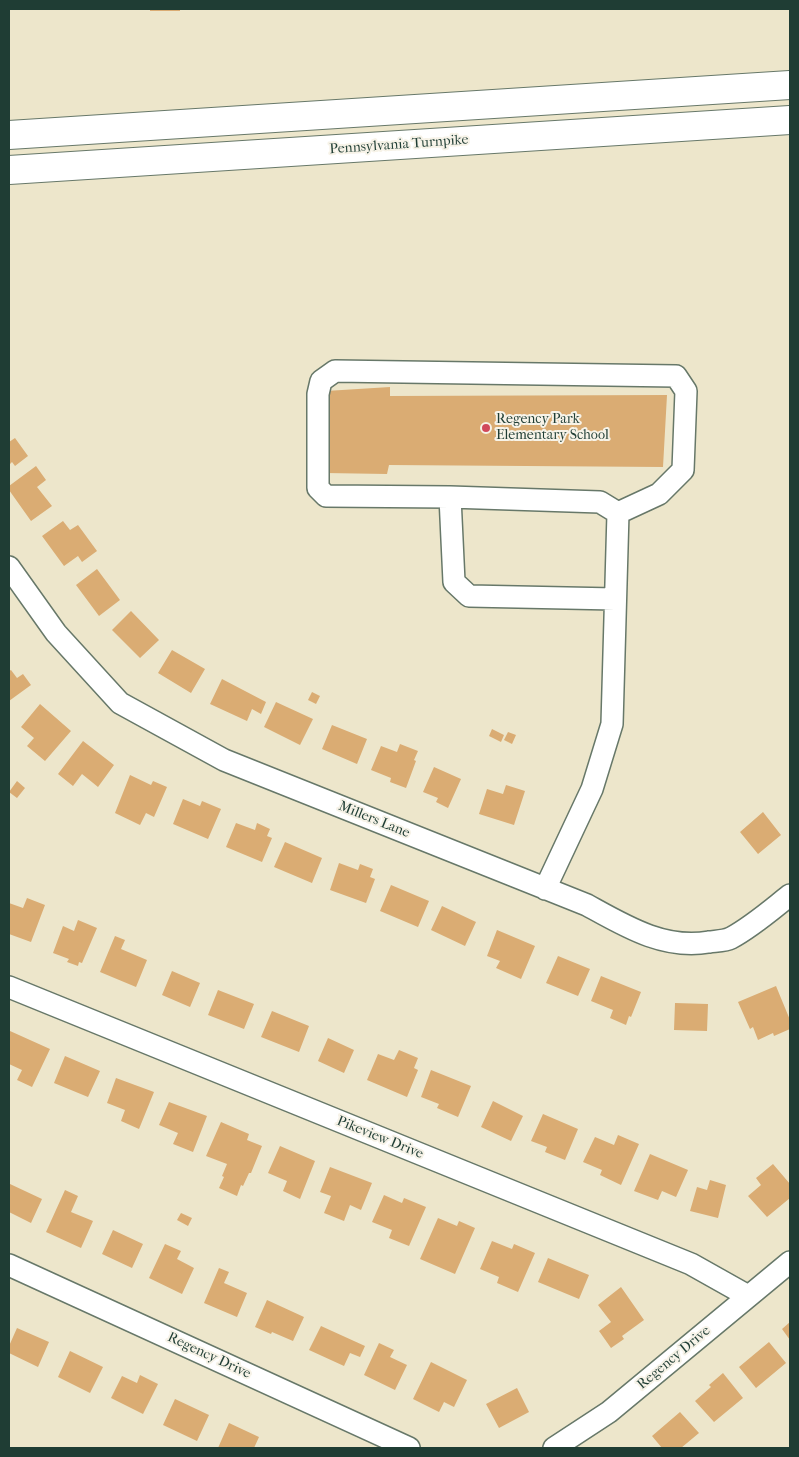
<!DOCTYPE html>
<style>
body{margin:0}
#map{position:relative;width:799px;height:1457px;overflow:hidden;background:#ede6cb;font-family:"IM FELL French Canon",serif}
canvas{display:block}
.frame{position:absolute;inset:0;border:10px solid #1f3d34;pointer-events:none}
</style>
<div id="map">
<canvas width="799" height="1457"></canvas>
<div class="frame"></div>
</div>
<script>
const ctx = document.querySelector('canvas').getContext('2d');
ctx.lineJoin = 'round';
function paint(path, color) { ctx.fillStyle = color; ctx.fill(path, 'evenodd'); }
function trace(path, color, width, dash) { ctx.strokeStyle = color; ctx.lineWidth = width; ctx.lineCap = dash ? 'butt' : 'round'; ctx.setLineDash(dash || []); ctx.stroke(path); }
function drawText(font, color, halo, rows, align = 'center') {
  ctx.font = font + ' "IM FELL French Canon",serif'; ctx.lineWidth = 4; ctx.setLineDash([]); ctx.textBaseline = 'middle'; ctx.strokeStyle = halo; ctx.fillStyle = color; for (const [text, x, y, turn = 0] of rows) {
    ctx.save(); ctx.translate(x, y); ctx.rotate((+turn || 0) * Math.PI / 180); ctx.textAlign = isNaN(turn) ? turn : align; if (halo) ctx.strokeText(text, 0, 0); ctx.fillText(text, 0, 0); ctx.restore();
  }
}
const building = new Path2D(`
 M150 9H180V11H150Z
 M390 387V396L667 395 663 467 389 465 387 474 325 473 326 391Z
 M15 438 28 456 15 466 12 462 9 465V442Z
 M36 466 46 480 37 487 52 506 31 521 9 490V486Z
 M63 521 70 530 78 525 97 551 82 562 78 556 64 566 42 536Z
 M97 569 120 600 99 616 76 585Z
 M131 611 159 640 140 658 112 630Z
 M172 650 205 669 191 693 158 673Z
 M11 670 17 678 23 674 31 685 9 701V671Z
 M222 679 266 702 261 714 252 709 247 721 210 704Z
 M312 692 320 696 316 704 308 700Z
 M276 702 313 719 300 745 264 727Z
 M40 704 71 731 45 761 27 746 34 738 21 727Z
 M332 725 367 739 357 764 322 749Z
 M492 729 504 735 501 742 489 736Z
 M508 732 516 735 512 744 504 740Z
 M83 741 114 765 98 787 82 774 73 786 58 774Z
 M400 744 418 751 414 760 416 761 406 788 390 782 391 778 371 770 381 746 397 752Z
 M434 767 461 779 448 808 436 802 438 798 423 792Z
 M130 775 151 785 153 781 167 787 154 817 146 813 140 825 115 813Z
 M17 781 25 788 17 798 9 792Z
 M506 785 525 791 514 825 479 814 487 789 503 794Z
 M183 799 200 806 202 801 221 809 208 839 173 824Z
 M763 812 781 835 758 854 740 832Z
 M236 823 255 830 257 823 270 829 267 836 272 838 262 862 226 847Z
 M285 842 322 858 312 883 274 867Z
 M339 863 358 870 360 864 373 869 370 877 375 879 366 903 330 890Z
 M391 885 429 901 418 927 380 911Z
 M27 898 45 905 31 942 9 934V903L23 908Z
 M442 906 476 922 465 946 431 930Z
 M78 920 97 928 82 963 79 962 78 966 67 962 69 959 53 953 63 926 74 931Z
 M497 930 535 946 521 979 496 968 500 961 487 956Z
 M115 936 125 940 121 949 147 960 136 987 100 972Z
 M558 956 590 969 578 996 546 983Z
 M172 971 200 983 190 1007 162 995Z
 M601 976 641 992 631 1017 629 1016 626 1025 610 1018 613 1010 591 1001Z
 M776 986 790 1020V1029L774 1036 773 1033 758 1040 753 1027 750 1029 738 1002Z
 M218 990 254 1004 244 1029 208 1015Z
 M675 1003 708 1004 707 1031 674 1030Z
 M272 1011 309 1026 299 1052 261 1037Z
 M10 1031 50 1049 32 1087 17 1080 22 1070 9 1064Z
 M328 1038 354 1050 344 1073 318 1061Z
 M399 1050 418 1058 414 1068 418 1070 407 1097 367 1080 378 1054 394 1060Z
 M65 1056 100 1071 88 1097 54 1083Z
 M431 1070 471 1086 458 1117 437 1108 439 1104 421 1097Z
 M116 1078 154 1092 139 1129 121 1121 125 1110 107 1103Z
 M493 1101 523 1116 511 1141 481 1127Z
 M169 1102 207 1116 193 1152 173 1144 178 1133 159 1125Z
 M543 1114 578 1129 565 1160 545 1152 547 1147 531 1141Z
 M221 1122 249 1134 247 1140 262 1146 251 1173H249L243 1186 241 1185 237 1196 219 1188 224 1177 222 1176 227 1164 206 1156Z
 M618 1135 639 1144 621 1185 600 1175 602 1170 583 1162 595 1137 614 1145Z
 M280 1146 315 1161 300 1199 283 1191 287 1181 268 1173Z
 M650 1154 688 1170 676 1197 662 1191 658 1200 634 1191Z
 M773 1164 790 1184V1198L767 1217 748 1196 761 1185 756 1178Z
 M330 1167 372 1183 361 1210 350 1205 344 1221 324 1213 331 1196 320 1192Z
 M710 1180 726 1185 718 1218 690 1211 697 1187 707 1190Z
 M10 1184 42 1199 31 1223 9 1212Z
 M65 1190 78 1196 71 1212 93 1221 81 1248 46 1232Z
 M384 1195 402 1203 404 1198 426 1207 409 1246 389 1238 392 1230 372 1222Z
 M181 1213 192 1218 188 1226 177 1220Z
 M438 1218 457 1226 459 1221 475 1228 455 1274 420 1259Z
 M113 1230 143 1244 132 1268 102 1254Z
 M492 1241 512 1249 514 1244 535 1253 518 1292 497 1283 499 1277 480 1269Z
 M165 1244 181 1251 177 1259 194 1268 182 1294 149 1278Z
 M548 1258 589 1275 579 1299 538 1282Z
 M219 1268 229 1272 224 1283 247 1293 237 1317 204 1303Z
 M621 1287 644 1320 622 1336 624 1339 611 1348 599 1331 611 1322 598 1305Z
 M267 1300 304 1317 293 1341 272 1332 271 1334 255 1327Z
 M790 1322V1340L782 1329Z
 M321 1326 365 1346 360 1357 350 1353 344 1366 309 1350Z
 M17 1328 49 1342 38 1367 9 1353V1346Z
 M769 1342 786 1363 756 1388 739 1367Z
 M379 1343 394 1350 390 1357 407 1365 395 1390 364 1375Z
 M70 1351 103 1367 90 1393 58 1377Z
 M431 1362 467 1380 454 1407 444 1402 439 1412 413 1399Z
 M723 1373 743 1398 714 1422 695 1401 711 1387 709 1385Z
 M140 1375 158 1384 143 1414 111 1398 122 1376 137 1383Z
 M517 1388 529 1412 499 1428 486 1404Z
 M175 1399 209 1415 197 1441 163 1425Z
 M680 1412 699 1433 681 1448H662L652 1436Z
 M229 1423 259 1437 254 1448H218Z`);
const minor = new Path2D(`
 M450 497 600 502 618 513
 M9 567 56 633 120 703 224 760 587 905C625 926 664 950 709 942 716 941 725 941 731 938 753 926 771 910 790 895
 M545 889 592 789 612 724 618 513 659 494 683 470 686 391 676 376 335 371 321 381 318 394V488L326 496 450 497 454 582 469 596 615 599
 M9 987 691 1264 748 1296
 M9 1265 409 1448
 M554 1448 609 1412 790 1262`);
const highway = new Path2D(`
 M9 135 790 85
 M9 170 790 120`);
const markers = [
 [486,428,5,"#d1495b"]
];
const streetNames = [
 ["Pennsylvania Turnpike",399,145,-4],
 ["Millers Lane",374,820,22],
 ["Pikeview Drive",380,1138,22],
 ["Regency Drive",209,1356,25],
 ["Regency Drive",674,1358,-40]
];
const poiNames = [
 ["Regency Park",496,420],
 ["Elementary School",496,436]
];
paint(building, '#daac73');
trace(minor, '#677869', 24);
trace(highway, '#677869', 30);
trace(minor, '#fff', 21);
trace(highway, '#fff', 28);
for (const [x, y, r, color] of markers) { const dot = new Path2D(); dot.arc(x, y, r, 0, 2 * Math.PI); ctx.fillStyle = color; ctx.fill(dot); trace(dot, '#f7f3e8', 2); }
drawText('14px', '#1f3d34', '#f7f3e8', streetNames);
drawText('14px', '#1f3d34', '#f7f3e8', poiNames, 'left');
</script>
